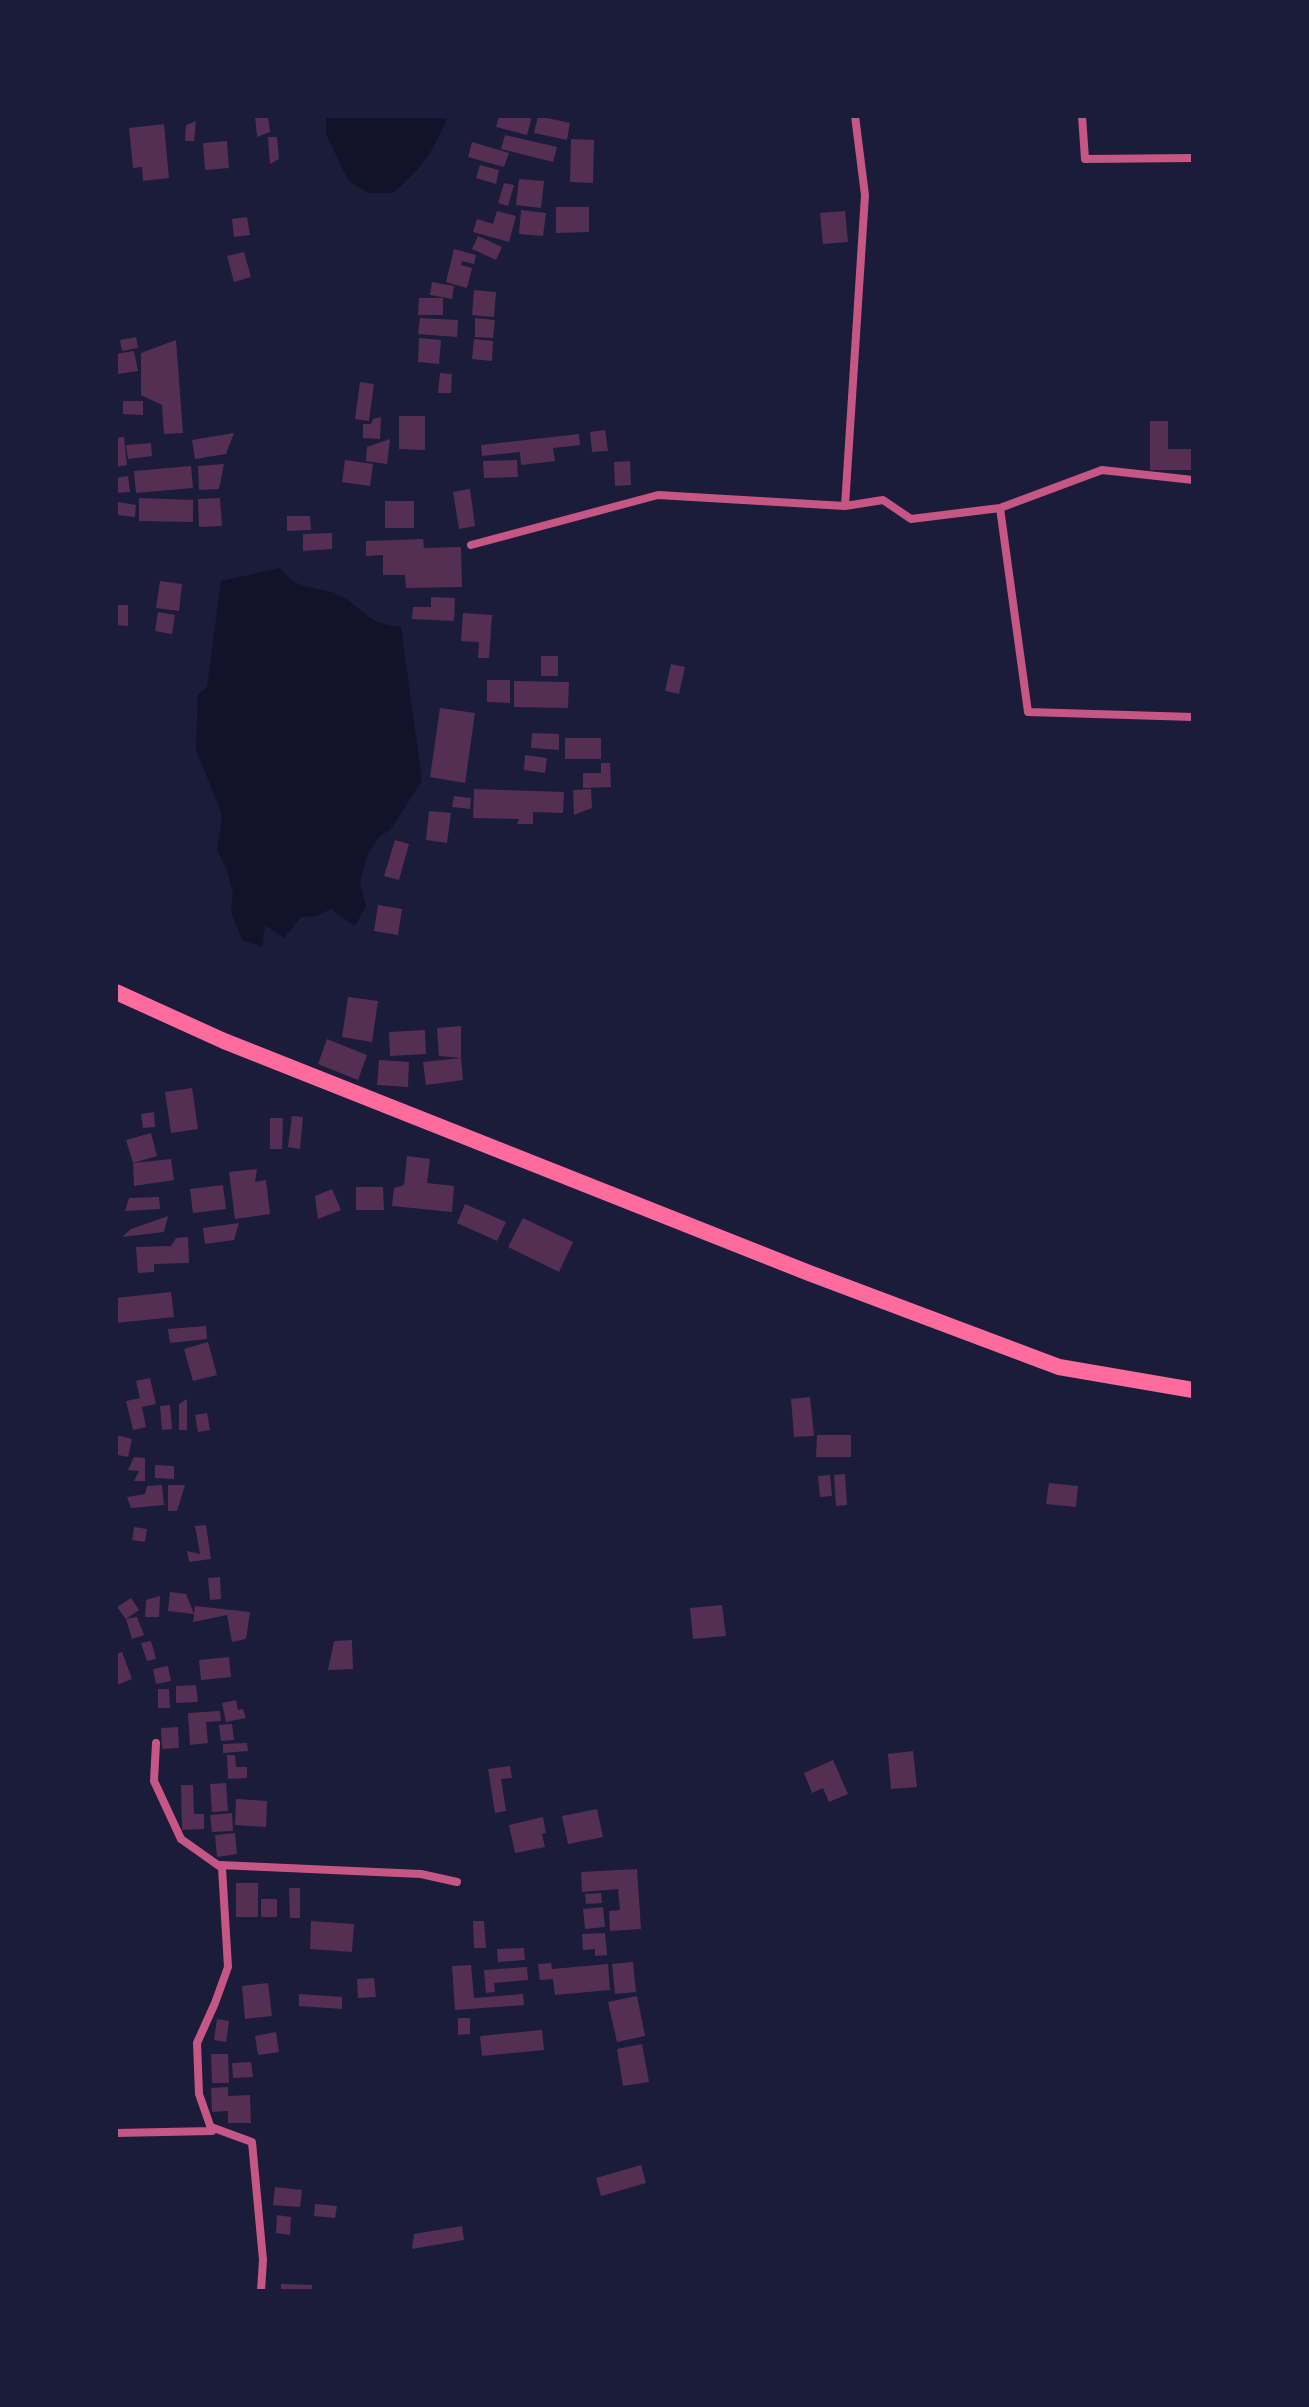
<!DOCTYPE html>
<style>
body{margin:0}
#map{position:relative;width:1309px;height:2407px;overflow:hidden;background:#1b1b3a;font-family:"DM Sans",sans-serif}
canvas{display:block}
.frame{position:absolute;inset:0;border:118px solid #1b1b3a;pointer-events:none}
</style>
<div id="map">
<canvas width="1309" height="2407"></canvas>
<div class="frame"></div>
</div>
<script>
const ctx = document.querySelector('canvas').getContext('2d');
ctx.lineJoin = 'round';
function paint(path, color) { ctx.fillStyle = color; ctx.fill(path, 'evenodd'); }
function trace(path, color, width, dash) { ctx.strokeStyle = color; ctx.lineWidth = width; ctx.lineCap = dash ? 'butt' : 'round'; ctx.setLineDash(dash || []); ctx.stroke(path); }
const water = new Path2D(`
 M326 116H448C433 152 423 167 393 193H368L348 180 326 134Z
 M280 568C300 596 323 583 346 599 370 615 369 624 401 627L422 781 390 830 380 836 367 855 360 883 366 906 355 926 331 909 316 916 301 917 284 938 265 925 262 947 242 940 231 912 233 894 227 870 217 850 222 819 220 809 196 750 198 695 207 687 221 581Z`);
const building = new Path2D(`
 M255 116H268L270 132 257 137Z
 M499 116H532L527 135 496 127Z
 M538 116 570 123 567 140 534 133Z
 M196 121 194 141H185L186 125Z
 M164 124 169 178 143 181 142 167 133 168 129 128Z
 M505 135 557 147 553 162 501 149Z
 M268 137H277L279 159 270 164Z
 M571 139 594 140 593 183 570 182Z
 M227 141 229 168 205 170 203 143Z
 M472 142 509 153 504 167 468 157Z
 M480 165 499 170 496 184 476 178Z
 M519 179 544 181 541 208 516 205Z
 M504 183 514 185 508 206 498 203Z
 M556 207H589V232L556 233Z
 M521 210 546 213 543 236 519 234Z
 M497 211 516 216 509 242 473 232 477 219 493 224Z
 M845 211 848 242 823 244 820 213Z
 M247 217 250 235 234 237 232 219Z
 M478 236 502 247 496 260 472 249Z
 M454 249 476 255 474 264 462 261 461 265 472 268 467 288 446 282Z
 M244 252 251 277 234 282 227 256Z
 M432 282 454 286 452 299 430 295Z
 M474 290 496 292 494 317 472 315Z
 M419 298H443V315H418Z
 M420 318 458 320 457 337 418 334Z
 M475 318 495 320 493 338 475 337Z
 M136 337 138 348 122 351 120 340Z
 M419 338 441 340 439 364 418 362Z
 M474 339 493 341 492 361 472 359Z
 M176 340 183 433 164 434 162 405 141 395V353Z
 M134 351 138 371 118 374 116 354Z
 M440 373 452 374 451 393H438Z
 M360 382 374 384 369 421 355 419Z
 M123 401H143V415L123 414Z
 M399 416H425V450L399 449Z
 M381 417 380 439 363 438V424H371L373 419Z
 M1150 421H1168V449H1193V470H1150Z
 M605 430 608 451 592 452 590 432Z
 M234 433 226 454 195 459 192 440Z
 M579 434 580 445 553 448 555 461 521 465 520 452 482 456 481 445Z
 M124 437 127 465 116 467V438Z
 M390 439 387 464 366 461 367 447Z
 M151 443 152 456 128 459 126 445Z
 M345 460 373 464 370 486 342 482Z
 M517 460 518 477 484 478 483 461Z
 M630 461 631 485 615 486 614 462Z
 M224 464 219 489 199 490 198 466Z
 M191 466 193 488 136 493 134 471Z
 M128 476 130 492 116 493V478Z
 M470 489 475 526 459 529 453 492Z
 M139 498 193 500V522L139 521Z
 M220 498 222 526 199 527 198 499Z
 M385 501H414V528H385Z
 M118 502 136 505 135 517 117 515Z
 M287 516H310L311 530 287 531Z
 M332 533V549L303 551V534Z
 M423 539 424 548 461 547 462 587 406 588 405 575H383V555L366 556V541Z
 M160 581 182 584 179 611 156 608Z
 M431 597 455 598 454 621 412 619 413 607H431Z
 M116 605H128V626L116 625Z
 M158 612 175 615 172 634 155 631Z
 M463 613 492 615 489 658H478L479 642 461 641Z
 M541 656H558V676H541Z
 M671 664 685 667 679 694 665 691Z
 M487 680H510V703L487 702Z
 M514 681 569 682 568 708 514 707Z
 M440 708 475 713 465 783 430 777Z
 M532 733 559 734V750L531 748Z
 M565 738H601V759H565Z
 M525 755 547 758 545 773 524 770Z
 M601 763H610L611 787 583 788V773H601Z
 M474 789 564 792 563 813 533 812V824H517L519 819 473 818Z
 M591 789 592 808 574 815 573 790Z
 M454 796 471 798 470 809 452 807Z
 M429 811 451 813 447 843 426 840Z
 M395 840 409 844 399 880 384 876Z
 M378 905 402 909 398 935 374 931Z
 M348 997 378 1001 372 1042 342 1037Z
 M461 1026V1058L439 1056 437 1028Z
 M425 1030 426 1054 390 1056 389 1032Z
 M327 1039 367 1055 358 1080 318 1064Z
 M461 1058 463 1080 426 1085 423 1062Z
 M379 1060 409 1062 408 1087 377 1085Z
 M192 1088 198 1129 171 1133 165 1092Z
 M154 1112 155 1127 143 1128 141 1114Z
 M292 1116 303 1117 300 1149 288 1147Z
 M270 1118H283L282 1149H270Z
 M151 1133 157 1156 133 1163 126 1140Z
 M407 1156 430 1159 427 1183 454 1186 452 1212 392 1206 394 1188 404 1185Z
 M171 1159 174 1180 134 1186 133 1163Z
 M257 1169 255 1182 266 1180 270 1214 235 1219 229 1172Z
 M223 1185 226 1209 193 1213 190 1189Z
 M356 1187H383L384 1210H356Z
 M332 1189 341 1210 318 1219 315 1196Z
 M159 1197 160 1209 125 1211 129 1198Z
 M465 1204 506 1222 497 1241 457 1223Z
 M168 1216 164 1232 122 1237 131 1229Z
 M523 1218 573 1242 559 1272 508 1247Z
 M239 1223 234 1240 205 1244 203 1228Z
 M188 1237 189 1263 154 1264V1272L138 1273 136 1247 171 1246 176 1238Z
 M171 1292 174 1317 116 1323V1298Z
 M206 1326 207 1339 170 1343 168 1329Z
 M208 1342 217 1375 193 1381 184 1349Z
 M150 1378 156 1404 142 1407 146 1427 133 1430 126 1401 140 1398 136 1381Z
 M810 1397 814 1436 794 1437 791 1399Z
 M187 1399V1430H179V1404Z
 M170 1405 172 1429 162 1430 160 1406Z
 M207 1413 210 1430 198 1432 195 1415Z
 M116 1435 132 1439 128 1457 118 1455 117 1460Z
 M817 1435H851V1457H816Z
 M134 1457 145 1458V1481H134L139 1471 128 1470Z
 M155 1465 174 1466V1479L155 1478Z
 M845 1474 847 1505 836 1506 834 1475Z
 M830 1475 832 1496 820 1497 818 1476Z
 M1049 1483 1078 1486 1076 1507 1046 1504Z
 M162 1485 164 1505 131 1508 127 1497 145 1494 147 1486Z
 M168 1485H185L177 1511H168Z
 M206 1525 211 1559 189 1562 187 1551 200 1554 195 1526Z
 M134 1527 147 1529 145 1542 132 1540Z
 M220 1577 221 1599 210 1600 208 1578Z
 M170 1592 186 1594 194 1614 168 1611Z
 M160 1596 159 1617H145L146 1600Z
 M131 1598 139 1610 126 1619 117 1607Z
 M722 1605 726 1636 693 1639 690 1608Z
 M195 1606 250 1612 246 1639 232 1642 227 1615 193 1622Z
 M137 1617 144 1635 132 1639 126 1619Z
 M352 1640 353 1669 328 1670 334 1641Z
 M151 1641 156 1659 147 1661 141 1643Z
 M122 1652 132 1679 117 1685 116 1654Z
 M229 1657 231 1677 201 1680 199 1660Z
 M168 1666 171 1681 156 1684 153 1669Z
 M196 1685 198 1702 176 1703V1686Z
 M158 1689H169L170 1708H158Z
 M236 1700 238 1710 243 1709 246 1718 226 1722 222 1703Z
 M220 1711 221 1721 206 1722 208 1743 190 1745 188 1713Z
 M232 1724 234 1740 221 1741 219 1725Z
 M178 1727 179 1748 162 1749 161 1728Z
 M247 1743 248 1751 223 1753V1744Z
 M913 1751 917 1787 891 1789 888 1754Z
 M227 1755H235L236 1767H247V1778L228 1779Z
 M833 1760 848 1794 829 1802 823 1788 812 1793 804 1773Z
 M510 1766 512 1778 501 1779 506 1811 495 1813 488 1769Z
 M226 1783 228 1811 212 1812 210 1784Z
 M181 1785H193L194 1814H204V1829L182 1830Z
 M236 1799 267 1801 266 1827 235 1825Z
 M597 1809 603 1837 568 1844 562 1816Z
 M232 1813 233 1831 212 1832 210 1815Z
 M543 1817 546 1833 542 1834 545 1847 515 1853 509 1825Z
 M235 1833 237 1854 217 1857 215 1835Z
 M637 1869 641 1929 610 1931 609 1911 620 1910 618 1889 582 1892 581 1872Z
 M236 1883H258V1917H236Z
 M289 1888H300V1918H290Z
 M601 1893 602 1903 586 1904 585 1894Z
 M261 1899H277V1917H261Z
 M603 1907 605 1927 585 1929 583 1909Z
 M311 1921 354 1924 352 1952 310 1949Z
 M473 1921H484L486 1948H474Z
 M605 1933 607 1955 595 1956V1949L583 1950 582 1934Z
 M524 1948 525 1960 498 1962 497 1949Z
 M633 1962 636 1992 615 1994 612 1964Z
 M551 1963 552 1969 608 1964 610 1990 555 1995 553 1979 540 1980 538 1964Z
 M471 1965 474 1998 523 1994 524 2005 455 2010 452 1966Z
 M527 1967 528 1980 494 1983 495 1992 486 1993 484 1970Z
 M374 1978 376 1997 358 1998 357 1979Z
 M268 1983 272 2016 245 2019 242 1986Z
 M299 1994 342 1997V2009L299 2006Z
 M637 1996 645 2036 617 2042 608 2002Z
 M458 2018H470V2034L458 2035Z
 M217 2019 229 2021 226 2042 214 2040Z
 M542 2030 544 2050 482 2056 480 2036Z
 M276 2032 279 2052 258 2055 255 2036Z
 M642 2044 649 2082 623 2086 617 2049Z
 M211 2054H228L229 2083H212Z
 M251 2062 253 2077 233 2078 232 2063Z
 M228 2087V2096L250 2095 251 2123H228V2111L212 2112 211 2088Z
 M641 2165 646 2183 601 2196 596 2178Z
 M275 2187 302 2190 300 2207 273 2205Z
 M315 2204 337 2206 335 2218 314 2216Z
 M277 2215 291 2217 290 2235 276 2233Z
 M462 2226 464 2240 412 2249 414 2234Z
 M281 2284 312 2285V2291H281Z`);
const minor = new Path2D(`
 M1082 116 1085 159 1193 158
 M845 506 883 500 911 519 1000 508 1102 470 1193 480
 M1000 508 1028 712 1193 717
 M471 545 658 495 845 506 865 195 855 116
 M220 1865 421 1874 457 1882
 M211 2127 252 2142 263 2260 261 2291
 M116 2133 212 2131 199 2094 197 2043 215 2003 228 1967 222 1868 181 1839 154 1781 156 1743`);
const primary = new Path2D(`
 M116 992 224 1041 809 1273 1059 1367 1193 1390`);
paint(water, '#12122b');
paint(building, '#542f53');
trace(minor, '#c65784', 8);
trace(primary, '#ff6b9d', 16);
</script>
